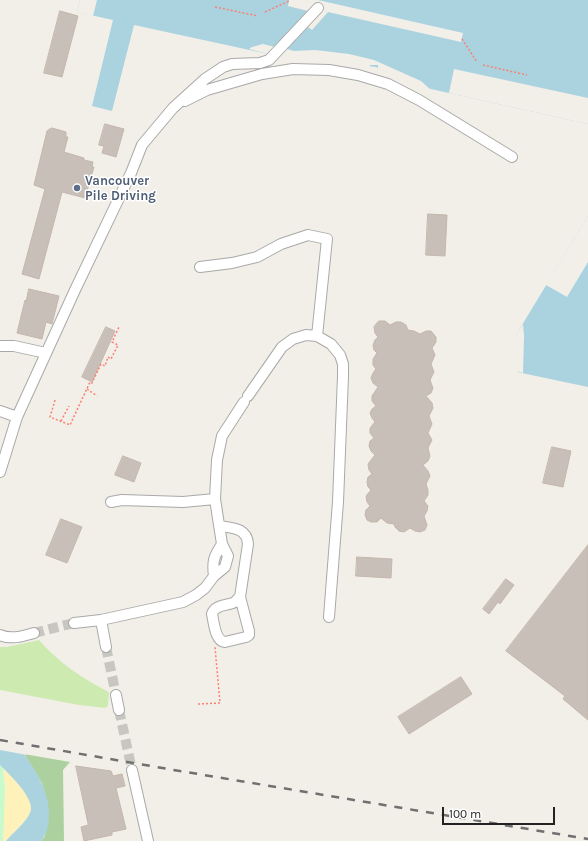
<!DOCTYPE html>
<style>
body{margin:0}
#map{position:relative;width:588px;height:841px;overflow:hidden;background:#f2efe9;font-family:Karla,sans-serif}
canvas{display:block}
.scale{position:absolute;left:442px;top:807px;width:113px;height:18px;box-sizing:border-box;border:2px solid #222;border-top:0;padding-left:5px;font-size:12px;line-height:14px;white-space:nowrap;color:#222;-webkit-text-stroke:3px #fff;paint-order:stroke}
</style>
<div id="map">
<canvas width="588" height="841"></canvas>
<div class="scale">100 m</div>
</div>
<script>
const ctx = document.querySelector('canvas').getContext('2d');
ctx.lineJoin = 'round';
function paint(path, color) { ctx.fillStyle = color; ctx.fill(path, 'evenodd'); }
function trace(path, color, width, dash) { ctx.strokeStyle = color; ctx.lineWidth = width; ctx.lineCap = dash ? 'butt' : 'round'; ctx.setLineDash(dash || []); ctx.stroke(path); }
function drawText(font, color, halo, rows, align = 'center') {
  ctx.font = font + ' Karla,sans-serif'; ctx.lineWidth = 3; ctx.setLineDash([]); ctx.textBaseline = 'middle'; ctx.strokeStyle = halo; ctx.fillStyle = color; for (const [text, x, y, turn = 0] of rows) {
    ctx.save(); ctx.translate(x, y); ctx.rotate((+turn || 0) * Math.PI / 180); ctx.textAlign = isNaN(turn) ? turn : align; if (halo) ctx.strokeText(text, 0, 0); ctx.fillText(text, 0, 0); ctx.restore();
  }
}
const grass = new Path2D(`
 M39 640C58 662 83 679 109 692L108 706 105 708 79 705 0 690V647H7Z`);
const forest = new Path2D(`
 M24 754 70 762 63 770 64 841H41L45 836 48 805 42 783Z`);
const sand = new Path2D(`
 M3 768C11 776 35 799 31 812 28 819 11 835 6 841H3L5 790Z`);
const park = new Path2D(`
 M0 765 3 768 5 790 3 841H0Z`);
const water = new Path2D(`
 M80 0H588V124L413 85 376 67 326 60 268 54 134 25 112 111 92 106 113 20 77 12Z
 M588 216V387L517 372 516 335Z
 M0 725C21 751 47 777 49 812 49 824 48 832 41 841H6C13 833 26 822 30 813 37 800 9 774 0 765Z`);
const pier = new Path2D(`
 M80 0H97L93 16 77 12Z
 M289 0H318L463 33 461 42 328 12 312 30 308 27 287 49 294 51 315 50 349 54 374 60 421 81 431 90 418 87H412L378 70V65H370L369 68 325 62H278L268 56V54L249 49 252 47 263 44 275 47 308 11 288 6Z
 M454 69 588 98V124L449 93Z
 M588 216V262L567 297 546 285Z
 M523 324 524 336 523 373 515 371 514 338Z
 M0 723H2L27 755 0 750Z`);
const building = new Path2D(`
 M60 11 78 16 62 77 44 73Z
 M105 124 124 129 116 157 102 153 104 146 99 145Z
 M52 128 66 132V137H68L64 152 84 158V160L93 162 92 167H94L85 198 62 192 39 279 22 274 45 189 34 185 47 131Z
 M428 214 447 215 445 256 426 255Z
 M29 289 59 296 52 324 46 322 42 339 17 333 25 300 26 301Z
 M379 321H385L390 325 396 322H401L406 325 408 330 414 331 420 334 426 331H431L436 337V342L432 348 435 355 431 364 434 372 430 380 433 388 431 393 426 396 432 403 433 408 429 416 432 424 428 433 432 440 428 448 430 456 428 461 423 465 428 471 430 476 426 484 428 490V495L424 501 428 506 427 511 424 516 427 525 425 530 420 532 415 531 410 528 404 532 399 531 395 527 394 524 387 523 381 518 377 522H371L367 520 365 515 366 510 370 506 367 502 366 496 371 490 368 487 367 482 368 477 372 474 369 470 368 464 375 455 371 451 369 446 370 441 374 438 370 433V428L375 422 372 418 370 413 372 409 376 406 372 401V396L378 387 373 383 371 378 373 373 376 369 373 365V359L377 353 374 350 373 345 375 340 378 337 375 333 374 327Z
 M106 327 115 331 92 382 82 377Z
 M552 447 571 451 563 487 543 483Z
 M123 456 141 463 134 482 115 475Z
 M61 519 82 527 67 563 46 555Z
 M588 545V720L563 699 565 696 506 651Z
 M357 557 392 559 391 578 356 576Z
 M506 579 514 585 500 604 498 602 489 614 483 609Z
 M461 677 472 694 409 734 398 717Z
 M76 766 111 771 113 776 122 774 125 786 116 788 126 829 112 832V835L84 841 81 827 88 825Z`);
const minorTunnel = new Path2D(`
 M34 633 74 623
 M106 647 116 695
 M119 710 132 770`);
const path = new Path2D(`
 M215 7 258 16
 M265 12 289 1
 M462 39 477 62
 M483 65 527 75
 M87 389 97 396
 M55 400 50 417 70 425 90 382 92 383 101 364 105 366 108 357 111 359 118 345 112 342 119 327
 M61 421 69 406
 M198 704 220 703 215 647`);
const minor = new Path2D(`
 M185 101 207 90 262 74 293 69 329 70 358 75 388 84 419 100 512 157
 M200 267 232 263 257 257 281 244 308 235 327 239 317 336
 M0 346H14L46 353
 M248 396 282 347 293 339 306 335 317 336 331 344 340 355 343 364V376L338 502 329 617
 M0 411 17 417
 M0 472 17 417 75 290 131 173 142 145 173 108 205 79 223 67 232 64 260 63 269 60 318 8
 M111 502 122 500 183 502 215 499
 M220 526C233 528 247 528 248 544L240 597C238 598 237 600 235 602 228 606 215 604 212 614 214 623 215 641 225 642L246 637 249 635V631L240 597
 M214 576C212 561 214 556 222 544
 M101 620 106 647
 M74 623 101 620 183 602 196 595 205 588 214 576 225 567 228 556 222 544 215 499 217 460 222 436 244 402
 M0 635C11 640 23 636 34 633
 M116 695 119 710
 M132 770 148 841`);
const rail = new Path2D(`
 M0 740 168 769 588 839`);
const markers = [
 [77,188,4,"#5c6f8a"]
];
const serviceNames = [
 ["Vancouver",85,181],
 ["Pile Driving",85,196]
];
paint(grass, '#cdebb0');
paint(forest, '#add19e');
paint(sand, '#fff1ba');
paint(park, '#c8facc');
paint(water, '#aad3df');
paint(pier, '#f2efe9');
paint(building, '#c7bfb8');
trace(building, '#c4b6ab', 1);
trace(minorTunnel, '#c8c6c1', 10, [10, 5]);
trace(minor, '#a9a9a9', 12);
trace(path, '#fa8072', 1.5, [2, 2]);
trace(minor, '#fff', 10);
trace(rail, '#707070', 2.5, [8, 8]);
for (const [x, y, r, color] of markers) { const dot = new Path2D(); dot.arc(x, y, r, 0, 2 * Math.PI); ctx.fillStyle = color; ctx.fill(dot); trace(dot, '#fff', 1.5); }
drawText('bold 13px', '#4e5e75', '#fff', serviceNames, 'left');
</script>
